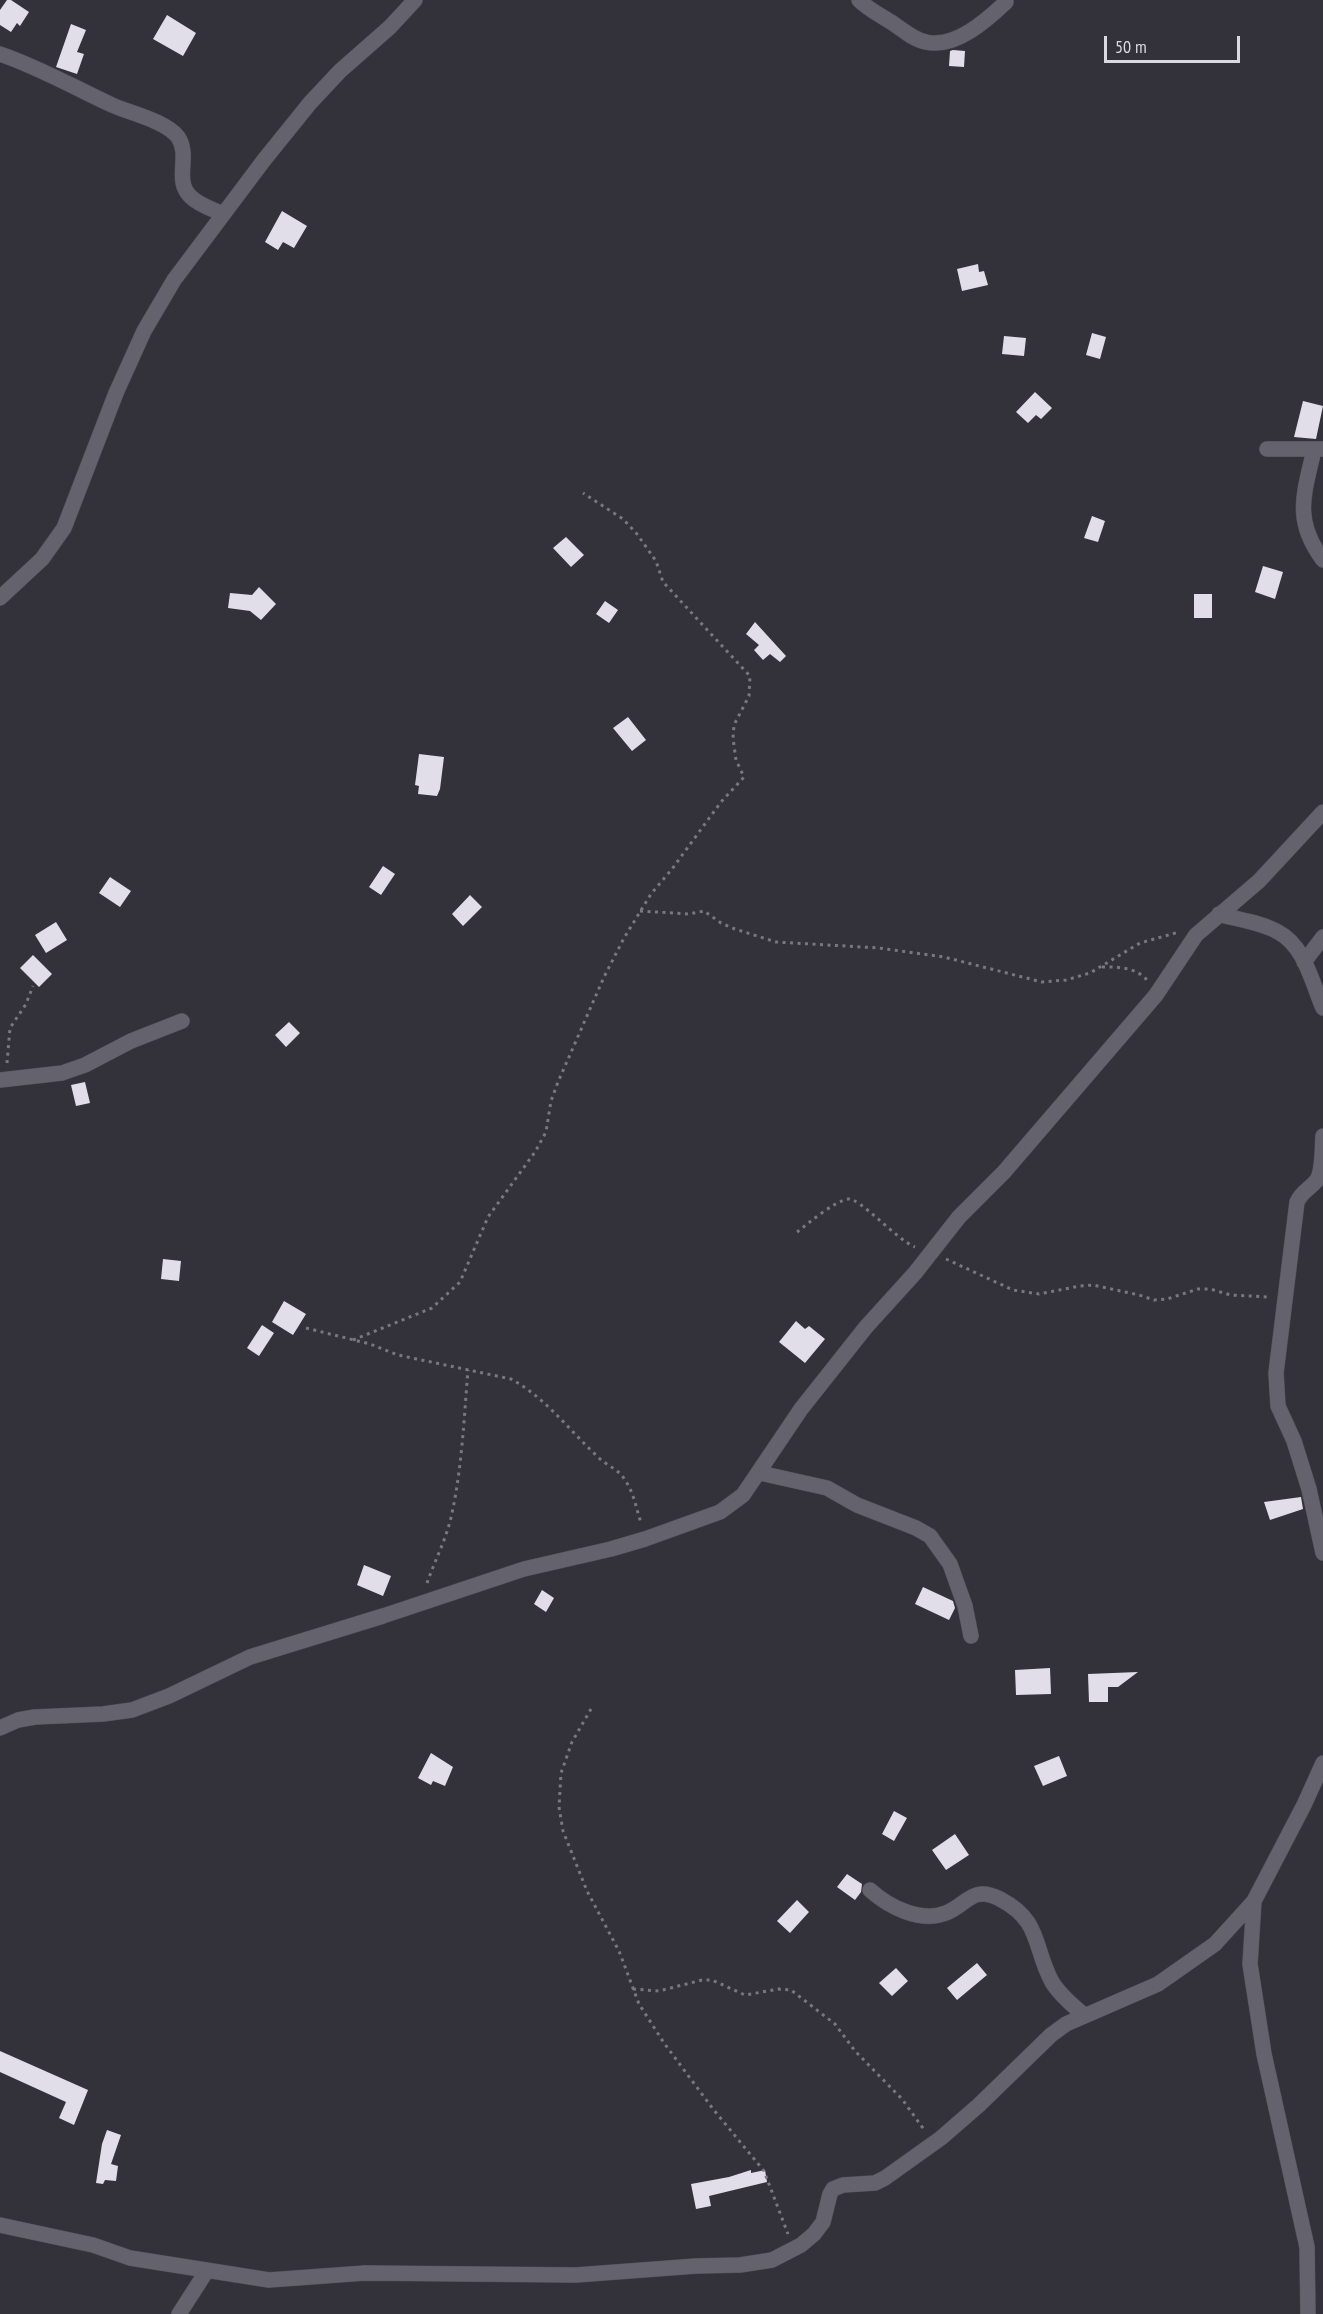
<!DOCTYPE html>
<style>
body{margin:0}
#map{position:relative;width:1323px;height:2314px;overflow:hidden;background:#33313a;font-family:"PT Sans Narrow",sans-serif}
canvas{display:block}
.scale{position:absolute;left:1104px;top:36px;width:136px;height:27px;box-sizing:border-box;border:3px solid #dad9df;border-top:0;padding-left:8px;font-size:18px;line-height:21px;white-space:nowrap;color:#dad9df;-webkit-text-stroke:4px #33313a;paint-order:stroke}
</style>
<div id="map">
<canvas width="1323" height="2314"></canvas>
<div class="scale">50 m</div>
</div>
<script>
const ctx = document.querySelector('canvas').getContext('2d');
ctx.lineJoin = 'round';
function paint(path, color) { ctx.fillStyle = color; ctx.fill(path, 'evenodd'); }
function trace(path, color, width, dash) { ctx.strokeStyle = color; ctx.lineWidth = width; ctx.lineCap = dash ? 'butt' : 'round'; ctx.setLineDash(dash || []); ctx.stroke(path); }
const building = new Path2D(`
 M7 0H11L29 12 20 26 17 23 11 32 0 25V10Z
 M167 15 196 33 183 56 153 39Z
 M71 24 86 30 77 52 84 54 77 74 56 67Z
 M953 50 965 51 964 67 949 66 950 51Z
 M282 211 307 226 294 248 283 242 278 250 265 242Z
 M978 264 979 272 984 271 988 285 962 291 957 269Z
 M1092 333 1106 337 1100 359 1086 355Z
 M1004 336 1026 338 1024 356 1002 354Z
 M1035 392 1052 408 1041 419 1036 415 1028 423 1016 412Z
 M1303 401 1323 406 1316 439 1294 437Z
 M1092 516 1105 521 1098 542 1084 538Z
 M566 537 584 555 571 567 553 548Z
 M1263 566 1283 572 1275 599 1255 592Z
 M259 587 276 604 261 620 250 611 228 608 230 593 252 595Z
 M1194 594H1212V618H1194Z
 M605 601 618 610 609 623 596 614Z
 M755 622 786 656 780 662 770 654 763 660 754 650 759 645 746 634Z
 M628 717 646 740 632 751 613 728Z
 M419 754 444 757 440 789 437 796 418 794 419 786 415 785Z
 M383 866 395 874 381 895 369 887Z
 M110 877 131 891 120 907 99 893Z
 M470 895 482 907 463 926 452 914Z
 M56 922 67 940 46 953 35 935Z
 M33 955 52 974 39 987 20 968Z
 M289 1022 300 1033 286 1047 275 1035Z
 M85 1082 90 1103 76 1106 71 1085Z
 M163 1259 181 1261 179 1281 161 1279Z
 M284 1301 306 1314 293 1335 272 1322Z
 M796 1321 805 1329 809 1326 825 1339 805 1363 779 1342Z
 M262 1325 274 1333 259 1356 247 1348Z
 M1301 1497 1303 1509 1270 1520 1264 1502Z
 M364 1565 391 1576 383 1596 357 1585Z
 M923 1587 953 1601 955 1608 949 1620 915 1604Z
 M542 1590 554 1598 546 1612 534 1604Z
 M1050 1668 1051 1694 1016 1695 1015 1670Z
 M1138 1672 1118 1687H1108V1702H1089L1088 1674Z
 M431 1753 453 1767 445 1786 433 1781 431 1785 418 1778Z
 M1059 1756 1067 1776 1043 1786 1034 1766Z
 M894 1811 907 1818 894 1841 882 1834Z
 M955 1834 969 1855 946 1870 932 1850Z
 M847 1874 862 1884 861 1892 855 1900 837 1887Z
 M797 1900 809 1912 790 1933 777 1921Z
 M977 1963 987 1975 957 2000 947 1988Z
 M896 1968 908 1981 892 1996 879 1983Z
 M0 2051 88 2090 74 2125 59 2118 66 2102 0 2072Z
 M107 2130 121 2135 111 2164 118 2166 116 2181 105 2180 103 2184 96 2183 102 2144Z
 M751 2170V2173L765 2170 767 2182 709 2196 711 2206 696 2209 691 2184 729 2177Z`);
const path = new Path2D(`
 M640 911 689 914 704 911 721 923 735 929 776 942 879 948 944 957 1042 982 1066 980 1090 973 1140 943 1179 932
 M1102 967C1119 967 1136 967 1148 981
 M7 1063 10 1028 26 1004 33 986
 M797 1232C809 1223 833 1202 848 1199 859 1197 897 1240 915 1247
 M946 1259 1013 1290 1039 1294 1080 1286 1093 1285 1139 1295 1154 1300 1167 1299 1198 1289H1210L1231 1295 1269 1297
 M306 1328 370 1344 398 1355 511 1379C546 1398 568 1429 597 1456 606 1466 618 1468 625 1480 634 1493 636 1508 641 1523
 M353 1340 432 1308 460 1282 488 1217 535 1152 546 1132 551 1101 558 1082 604 977 624 938 651 894 672 869 721 802 744 777 736 760 733 738 734 725 749 696 750 676 663 582 656 561 637 534 623 519 583 493
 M427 1583C435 1560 447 1538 452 1513 462 1467 464 1418 468 1370
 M591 1709 572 1742 561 1773 559 1807 563 1831 587 1891 619 1951 639 2004 664 2043 713 2109 764 2171 788 2234
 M633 1989 659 1991 702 1980H712L745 1995 779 1989 791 1990 835 2024 855 2051 902 2099 925 2131`);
const minor = new Path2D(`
 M859 0C869 10 882 16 894 24 903 30 914 40 926 42 955 49 987 20 1006 2
 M0 54C39 67 75 88 112 105 130 113 166 121 178 137 191 156 173 181 191 197 199 205 212 209 223 214
 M1267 449H1323
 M1314 450C1304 494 1293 520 1323 560
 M0 598 42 559 64 528 116 393 144 331 174 280 264 160 310 103 340 71 390 27 415 0
 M1219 914C1238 920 1261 922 1278 932 1305 946 1312 983 1323 1008
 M1304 962 1323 937
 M0 1080 62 1073 85 1065 131 1041 182 1021
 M1323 1136C1322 1149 1323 1170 1317 1180 1310 1189 1302 1191 1297 1202L1276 1373 1278 1406 1294 1441 1309 1489 1323 1553
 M760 1473 827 1488 857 1505 916 1528 930 1536 950 1564 965 1606 971 1636
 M0 1728 18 1720 35 1717 103 1714 132 1710 169 1696 250 1657 383 1616 524 1569 611 1549 645 1539 720 1512 743 1495 801 1409 866 1327 915 1273 959 1217 1004 1172 1156 995 1196 935 1259 881 1323 812
 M870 1890C889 1907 920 1923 946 1913 968 1904 972 1885 1000 1899 1042 1921 1033 1947 1052 1982 1060 1995 1073 2006 1084 2015
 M1254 1901 1250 1964 1264 2054 1307 2247 1308 2314
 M0 2225 93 2245 130 2258 269 2280 365 2273 576 2275 696 2266 740 2265 772 2260 801 2245 814 2234 823 2222 830 2194 833 2189 843 2185 875 2183 885 2178 941 2138 979 2105 1051 2035 1066 2024 1158 1984 1215 1944 1254 1901 1304 1805 1323 1763
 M179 2314 206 2272`);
paint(building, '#e1deea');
trace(minor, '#504f56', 16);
trace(path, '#79787f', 3, [3, 4.5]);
trace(minor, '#64626c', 15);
</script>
